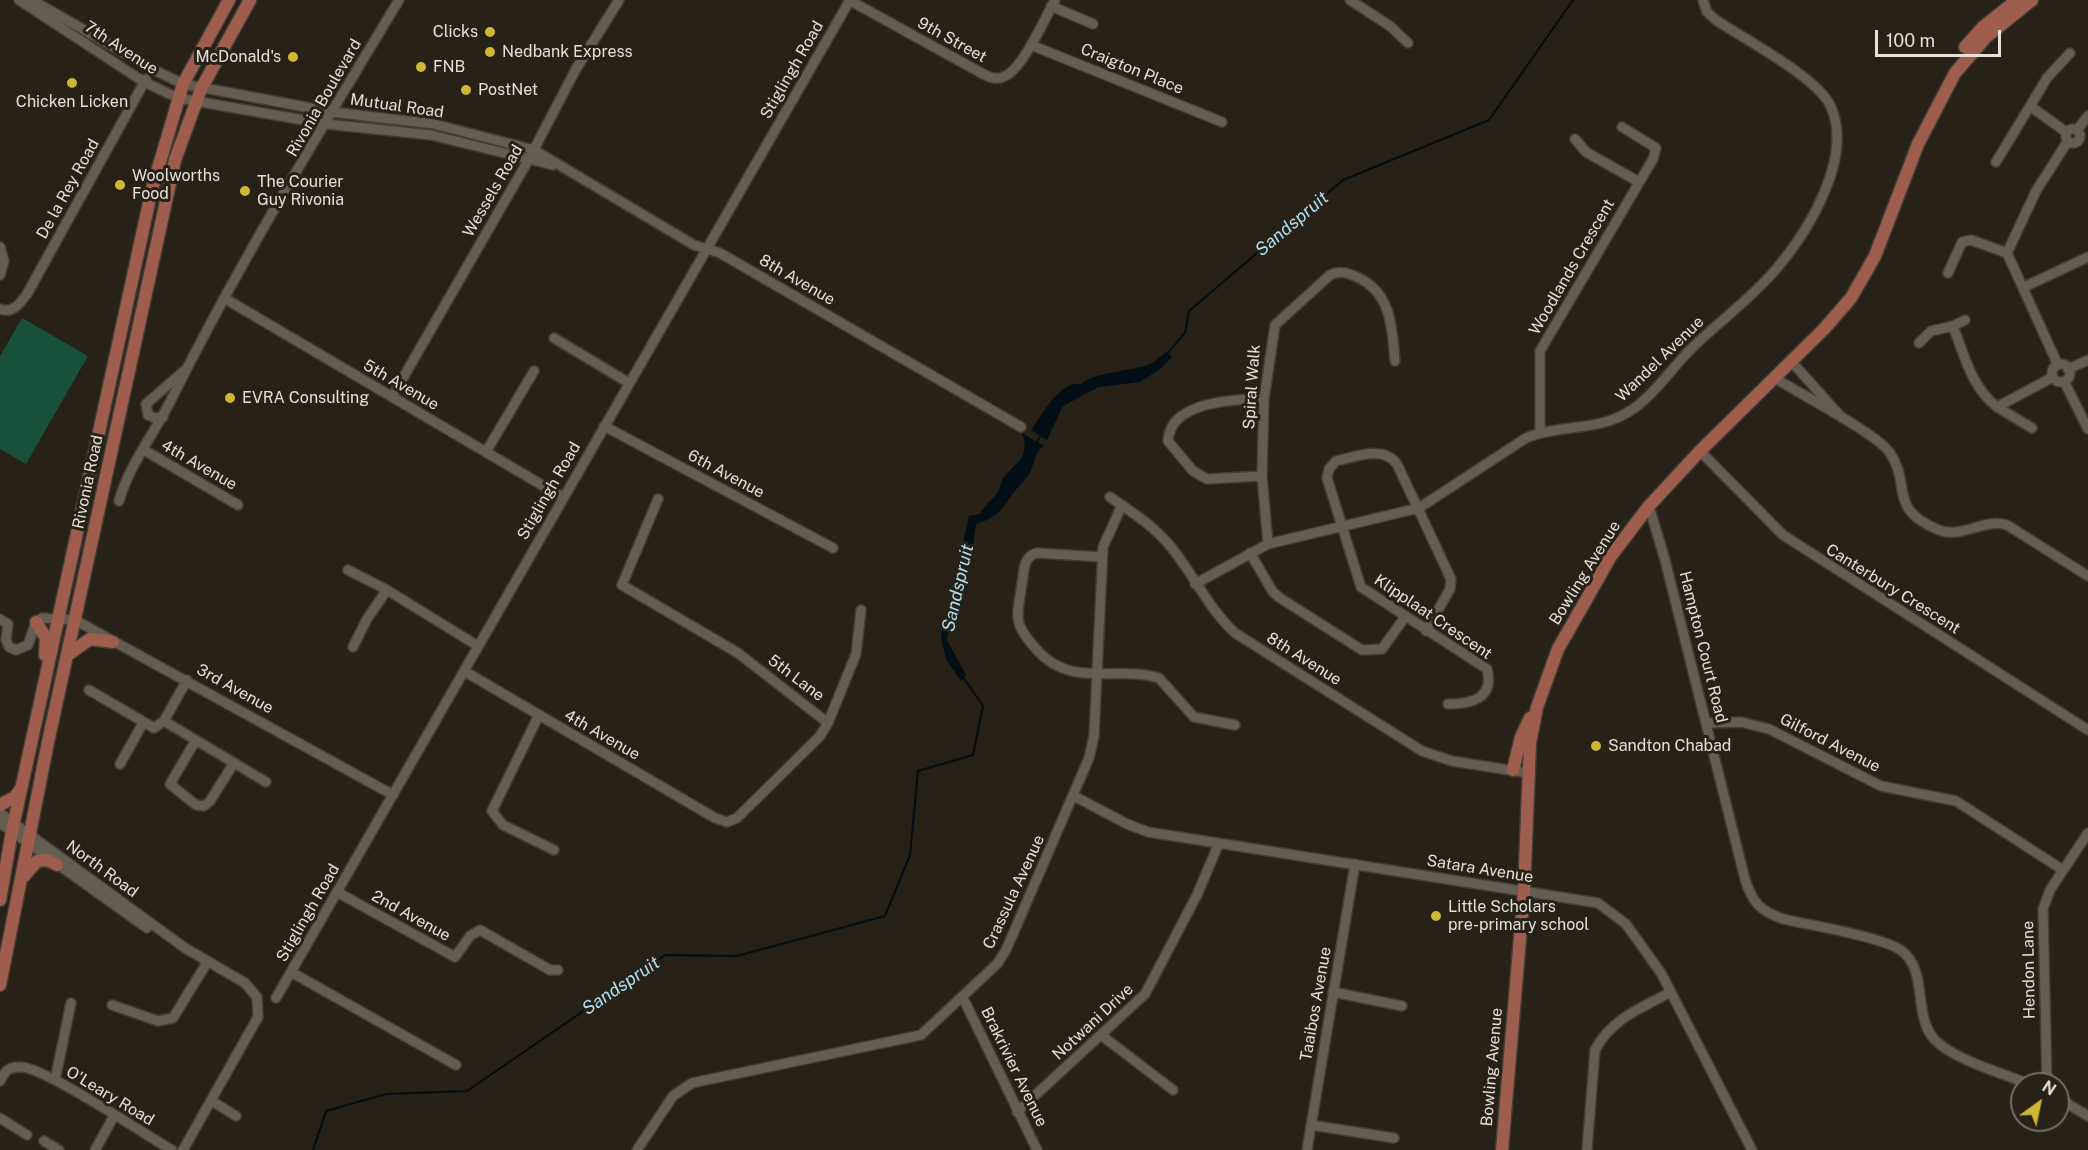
<!DOCTYPE html>
<style>
body{margin:0}
#map{position:relative;width:2088px;height:1150px;overflow:hidden;background:#272117;font-family:"Public Sans",sans-serif}
canvas{display:block}
.north{position:absolute;left:2010px;top:1072px;width:60px;height:60px;box-sizing:border-box;background:#272117;border:2px solid #736d65;border-radius:50%;rotate:33deg;font-size:16px;font-weight:700;line-height:24px;text-align:center;color:#e4dfd9}
.north::after{content:'';display:block;margin:auto;width:21px;height:27px;background:#d0b736;clip-path:polygon(50% 0,100% 100%,50% 72%,0 100%)}
.scale{position:absolute;left:1875px;top:30px;width:126px;height:27px;box-sizing:border-box;border:3px solid #e4dfd9;border-top:0;padding-left:8px;font-size:18px;line-height:21px;white-space:nowrap;color:#e4dfd9;-webkit-text-stroke:4px #272117;paint-order:stroke}
</style>
<div id="map">
<canvas width="2088" height="1150"></canvas>
<div class="north">N</div>
<div class="scale">100 m</div>
</div>
<script>
const ctx = document.querySelector('canvas').getContext('2d');
ctx.lineJoin = 'round';
function paint(path, color) { ctx.fillStyle = color; ctx.fill(path, 'evenodd'); }
function trace(path, color, width, dash) { ctx.strokeStyle = color; ctx.lineWidth = width; ctx.lineCap = dash ? 'butt' : 'round'; ctx.setLineDash(dash || []); ctx.stroke(path); }
function drawText(font, color, halo, rows, align = 'center') {
  ctx.font = font + ' "Public Sans",sans-serif'; ctx.lineWidth = 6; ctx.setLineDash([]); ctx.textBaseline = 'middle'; ctx.strokeStyle = halo; ctx.fillStyle = color; for (const [text, x, y, turn = 0] of rows) {
    ctx.save(); ctx.translate(x, y); ctx.rotate((+turn || 0) * Math.PI / 180); ctx.textAlign = isNaN(turn) ? turn : align; if (halo) ctx.strokeText(text, 0, 0); ctx.fillText(text, 0, 0); ctx.restore();
  }
}
const green = new Path2D(`
 M22 318 88 356 26 464 0 449V356Z`);
const water = new Path2D(`
 M1166 352 1172 357 1159 370 1140 382 1099 387 1063 406 1047 440 1031 430C1043 414 1059 380 1082 384 1089 373 1134 371 1150 364 1156 361 1161 356 1166 352Z
 M1022 433 1044 446C1034 452 1035 465 1029 474 1027 478 1023 481 1020 485 1004 503 1003 516 976 524L967 589 951 623 947 640 966 675 961 681 946 659 941 637 969 516 980 514C984 505 993 500 998 492 1000 488 1001 482 1003 478 1015 463 1031 458 1022 433Z`);
const stream = new Path2D(`
 M1166 355 1185 333 1189 311 1343 180 1489 120 1573 0
 M1036 444 1042 433
 M313 1150 326 1111 386 1094 467 1091 665 955 737 956 885 916 910 855 918 771 973 755 983 706 963 677`);
const minor = new Path2D(`
 M19 0 144 82 178 98 326 124 431 135 553 165
 M32 0 152 69 183 84 332 112 434 124 534 150 694 245 720 253 1021 427
 M849 0 985 75C991 78 997 80 1003 77 1022 71 1045 18 1055 0
 M1350 0 1390 26 1408 43
 M1051 6 1093 24
 M1031 45 1222 122
 M2066 136a7 7 0 1 1 14 0a7 7 0 1 1-14 0Z
 M2077 130 2088 116
 M2066 132 2030 106 2047 78 2070 53
 M1575 139 1586 152 1639 182
 M1996 162 2030 106
 M0 247 4 261 0 275
 M1948 273 1962 242 1971 240 2007 253
 M2024 287 2088 257
 M224 298 564 498
 M0 309C13 314 20 303 27 294L146 79
 M1953 326 1965 320
 M554 338 629 383
 M1919 343 1931 331 1953 326C1964 355 1972 388 1997 407L2053 377
 M1791 361 1842 418
 M2052 373a9 9 0 1 1 18 0a9 9 0 1 1-18 0Z
 M2058 365 2007 253 2036 191 2068 141
 M2068 369 2088 360
 M1775 378C1798 393 1878 434 1890 453 1912 486 1887 509 1939 530 1961 539 1984 518 2007 525L2088 576
 M2064 381 2088 429
 M392 397 529 159 576 69 619 0
 M1997 407 2032 428
 M163 417 155 418 148 415 146 404 184 371
 M604 426 833 548
 M1540 432V351L1653 159 1656 148 1622 127
 M144 450 238 505
 M1700 451 1783 535 2088 730
 M486 452 534 371
 M1262 476 1207 479 1193 471 1168 441C1170 401 1236 399 1264 399
 M1110 497C1132 512 1154 526 1171 547 1194 575 1208 608 1235 633L1422 751 1452 761 1528 773
 M119 501C129 465 154 434 171 400 239 263 320 131 399 0
 M1649 506 1665 560 1745 879C1752 902 1760 911 1783 919 1808 925 1884 937 1902 951 1928 971 1913 1015 1934 1039 1954 1060 2002 1073 2029 1084
 M1268 544 1262 476 1264 399 1275 325 1330 275C1339 270 1348 273 1357 277 1392 293 1392 328 1395 361
 M1250 553 1273 592 1280 598 1362 650 1382 649 1405 617
 M1102 557 1037 553C1023 556 1024 572 1022 583 1017 619 1012 622 1037 650 1072 689 1116 665 1159 678L1194 717 1235 725
 M348 570 387 590 478 646
 M1195 584 1268 544 1419 508 1526 438C1557 425 1592 431 1623 415 1651 401 1671 368 1694 346 1721 320 1753 297 1777 268 1810 229 1853 157 1831 107 1819 78 1744 39 1716 20L1707 12 1703 0
 M0 619 8 624 6 640 9 647 16 650 28 645 36 622 42 618 75 620 393 795
 M1426 631 1450 589 1451 579 1397 464C1383 445 1355 457 1336 461L1329 469 1327 478 1361 587 1487 669C1495 699 1470 704 1448 704
 M353 647 367 619 387 590
 M464 671 715 818 727 822 737 818 820 736 828 723 738 653 622 585 658 499
 M89 690 154 728 164 721 187 680
 M539 715 492 811 503 825 554 850
 M164 721 266 782
 M828 723 856 654 861 610
 M1707 723 1741 722 1769 729 1881 786 1956 801 2063 870
 M196 740 170 784 196 805 204 806 210 801 234 763
 M120 764 143 723
 M1074 796 1127 824 1148 832 1598 903 1626 924 1661 973 1752 1150
 M0 813 185 948 245 983 257 997 258 1017 183 1150
 M0 823 147 928
 M337 892 455 957 470 936 480 930 550 970H558
 M291 972 456 1065
 M1333 992 1402 1006
 M276 998 850 0
 M963 998 1037 1150
 M112 1005 158 1021 173 1018 208 961
 M1101 1035 1173 1090
 M55 1080 71 1003
 M0 1081C5 1071 9 1066 21 1067 46 1068 144 1134 172 1150
 M2047 1084 2043 909 2050 890 2088 833
 M2058 1098 2088 1116
 M212 1101 236 1116
 M1017 1112 1145 994 1197 895 1219 843
 M0 1118 27 1135
 M1311 1125 1394 1138
 M44 1141 59 1150
 M95 1150 114 1116
 M637 1150 673 1096 692 1083 921 1035 997 964 1006 950 1089 758 1094 736 1103 547 1122 505
 M1307 1150 1355 864
 M1587 1150 1595 1050C1611 1019 1641 1008 1671 992`);
const major = new Path2D(`
 M1965 47 1983 27 2017 0
 M36 622 46 638 45 655
 M69 654 90 639 113 642
 M1513 770 1521 737 1530 718
 M0 805 15 797 20 790
 M24 876 37 861 47 860 57 865
 M0 900 12 831 152 189 183 84 229 0
 M0 985 48 742 175 160 201 89 250 0
 M1502 1150 1524 891 1530 743 1537 707 1558 649 1611 556 1649 506 1700 451 1824 329 1851 298 1875 256 1918 144 1955 73 1986 37 2032 0`);
const markers = [
 [490,32,6,"#d0b736"],
 [490,52,6,"#d0b736"],
 [293,57,6,"#d0b736"],
 [421,67,6,"#d0b736"],
 [72,83,6,"#d0b736"],
 [466,90,6,"#d0b736"],
 [120,185,6,"#d0b736"],
 [245,191,6,"#d0b736"],
 [230,398,6,"#d0b736"],
 [1596,746,6,"#d0b736"],
 [1436,916,6,"#d0b736"]
];
const poiNames = [
 ["Clicks",478,32,"right"],
 ["Nedbank Express",502,52],
 ["McDonald's",281,57,"right"],
 ["FNB",433,67],
 ["PostNet",478,90],
 ["Chicken Licken",72,102,"center"],
 ["Woolworths",132,176],
 ["Food",132,194],
 ["The Courier",257,182],
 ["Guy Rivonia",257,200],
 ["EVRA Consulting",242,398],
 ["Sandton Chabad",1608,746],
 ["Little Scholars",1448,907],
 ["pre-primary school",1448,925]
];
const streetNames = [
 ["9th Street",952,40,29],
 ["7th Avenue",121,48,33],
 ["Craigton Place",1132,69,22],
 ["Stiglingh Road",792,70,-60],
 ["Rivonia Boulevard",324,98,-60],
 ["Mutual Road",397,106,8],
 ["De la Rey Road",68,189,-61],
 ["Wessels Road",493,191,-60],
 ["Woodlands Crescent",1572,267,-60],
 ["8th Avenue",797,280,30],
 ["Wandel Avenue",1660,359,-44],
 ["5th Avenue",401,385,30],
 ["Spiral Walk",1252,387,-86],
 ["4th Avenue",199,465,30],
 ["6th Avenue",726,474,28],
 ["Rivonia Road",88,482,-78],
 ["Stiglingh Road",549,491,-60],
 ["Bowling Avenue",1585,573,-58],
 ["Canterbury Crescent",1893,589,32],
 ["Klipplaat Crescent",1433,617,34],
 ["Hampton Court Road",1703,647,76],
 ["8th Avenue",1304,659,32],
 ["5th Lane",796,678,37],
 ["3rd Avenue",235,689,29],
 ["4th Avenue",602,735,30],
 ["Gilford Avenue",1830,743,27],
 ["North Road",102,869,36],
 ["Satara Avenue",1480,869,9],
 ["Crassula Avenue",1014,892,-65],
 ["Stiglingh Road",308,913,-60],
 ["2nd Avenue",411,916,29],
 ["Hendon Lane",2029,970,-91],
 ["Taaibos Avenue",1316,1004,-80],
 ["Notwani Drive",1093,1022,-43],
 ["Brakrivier Avenue",1014,1067,64],
 ["Bowling Avenue",1492,1067,-85],
 ["O'Leary Road",110,1096,31]
];
const waterNames = [
 ["Sandspruit",1292,224,-40],
 ["Sandspruit",958,588,-77],
 ["Sandspruit",621,986,-34]
];
paint(green, '#17513c');
paint(water, '#030f14');
trace(stream, '#030f14', 2);
trace(minor, '#433d36', 12);
trace(major, '#433d36', 15);
trace(minor, '#655d52', 9);
trace(major, '#9f5e4d', 12);
for (const [x, y, r, color] of markers) { const dot = new Path2D(); dot.arc(x, y, r, 0, 2 * Math.PI); ctx.fillStyle = color; ctx.fill(dot); trace(dot, '#272117', 2); }
drawText('16px', '#e4dfd9', '#272117', poiNames, 'left');
drawText('16px', '#e4dfd9', '#272117', streetNames);
drawText('italic 18px', '#afdef1', '#272117', waterNames);
</script>
